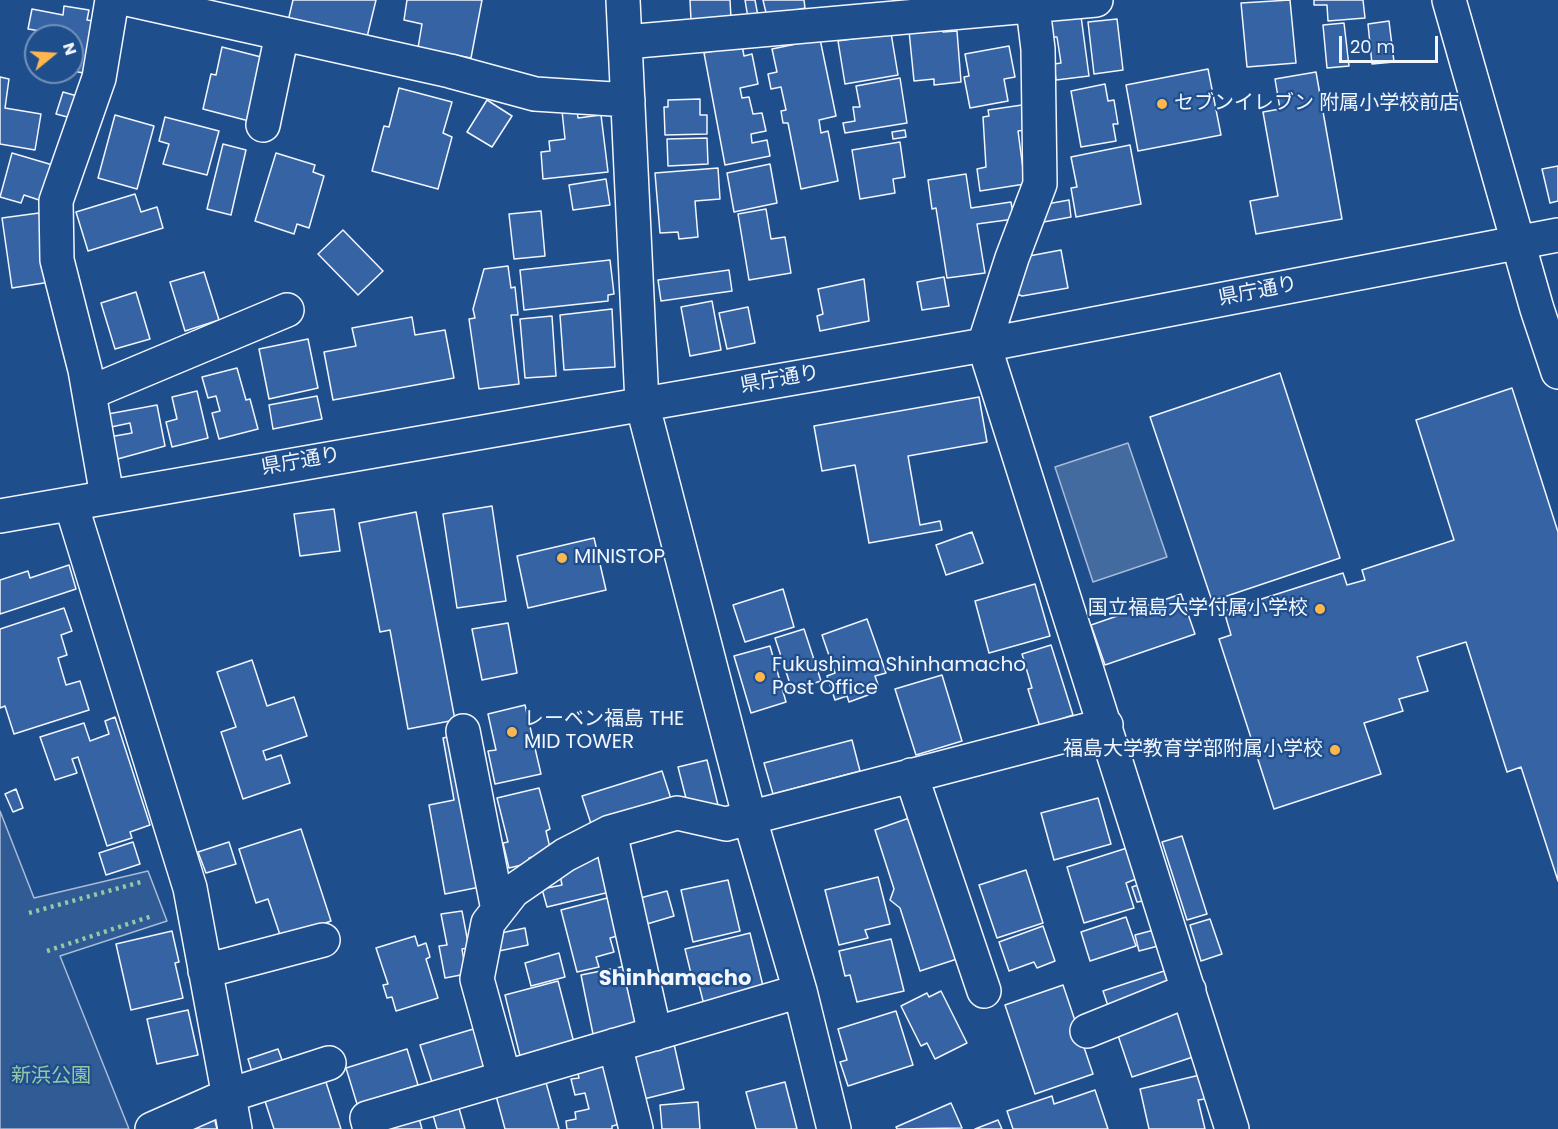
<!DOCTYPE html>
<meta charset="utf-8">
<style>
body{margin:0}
#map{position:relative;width:1558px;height:1129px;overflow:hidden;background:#1f4e8c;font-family:Poppins,sans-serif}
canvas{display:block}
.north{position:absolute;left:24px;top:24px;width:60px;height:60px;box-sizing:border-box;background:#1f4e8c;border:2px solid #7391ba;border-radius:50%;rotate:72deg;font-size:16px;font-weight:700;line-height:24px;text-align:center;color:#f2f6ff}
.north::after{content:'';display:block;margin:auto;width:21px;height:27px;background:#ffb74d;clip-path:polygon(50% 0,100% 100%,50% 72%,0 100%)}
.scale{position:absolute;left:1339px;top:36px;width:99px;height:27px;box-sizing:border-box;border:3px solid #f2f6ff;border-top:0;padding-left:8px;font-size:18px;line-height:21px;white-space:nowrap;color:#f2f6ff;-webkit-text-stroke:4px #1f4e8c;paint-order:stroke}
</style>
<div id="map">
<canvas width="1558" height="1129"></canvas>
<div class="north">N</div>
<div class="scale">20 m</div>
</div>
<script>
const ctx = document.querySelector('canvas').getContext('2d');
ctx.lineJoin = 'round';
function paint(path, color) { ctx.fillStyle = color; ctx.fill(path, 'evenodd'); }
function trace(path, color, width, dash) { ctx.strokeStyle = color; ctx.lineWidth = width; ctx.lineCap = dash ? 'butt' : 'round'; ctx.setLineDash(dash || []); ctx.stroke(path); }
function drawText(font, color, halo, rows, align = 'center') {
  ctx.font = font + ' Poppins,"Noto Sans JP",sans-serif'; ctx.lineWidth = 4.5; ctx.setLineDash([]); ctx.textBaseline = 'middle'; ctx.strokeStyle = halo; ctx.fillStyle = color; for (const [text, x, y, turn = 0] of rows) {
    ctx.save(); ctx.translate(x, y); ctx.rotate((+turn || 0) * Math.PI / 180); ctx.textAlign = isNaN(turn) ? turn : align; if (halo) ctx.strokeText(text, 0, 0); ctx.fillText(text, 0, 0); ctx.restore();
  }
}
const built = new Path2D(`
 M0 811 34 898 148 871 167 921 60 956 129 1129H0Z`);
const water = new Path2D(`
 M1128 443 1167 557 1093 582 1055 467Z`);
const building = new Path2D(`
 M293 0H376L367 37 288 21Z
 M407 0H482L471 58 418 48 422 24 404 20Z
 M690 0H730L731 18 691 20Z
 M745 0H755L758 16 748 18Z
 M763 0H804L805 8 767 17Z
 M1290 0 1296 63 1247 67 1241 3Z
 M1314 0H1363L1365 18 1328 21 1327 5H1314Z
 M64 6 89 10 87 20 93 21 84 73 72 71V36H46L47 32 28 29 32 9 63 15Z
 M1081 16 1089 76 1056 80 1054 64 1061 63 1057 37H1051L1049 20Z
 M1117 19 1123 70 1094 74 1088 22Z
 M1389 21 1394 62 1372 64 1368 24Z
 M1344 23 1349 66 1327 68 1323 25Z
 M943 28V32L957 31 961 82 934 85V79L914 81 909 31Z
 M891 33 898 75 845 84 838 41Z
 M820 39 836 116 819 120 821 133 828 131 838 181 801 189 788 123H783L781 111 786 110 781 87 771 89 768 74 777 72 772 49Z
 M742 45 744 56 752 54 758 84 740 88 742 98 749 97 753 114 762 113 766 131 751 134 752 143 767 140 770 156 725 165 704 53Z
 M1009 46 1015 77 1004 79 1008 101 970 108 964 77 969 76 965 54Z
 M222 47 265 58 249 121 203 109 211 74 216 75Z
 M1208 69 1221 135 1138 151 1126 85Z
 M1316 72 1342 219 1256 234 1250 201 1278 196 1263 112 1280 109 1275 79Z
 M0 77 9 79 5 108 41 114 35 150 0 144Z
 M900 78 907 123 845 133 843 123 855 121 853 107H860L856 86Z
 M1105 84 1108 101 1114 100 1118 124H1113L1116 141 1081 147 1071 91Z
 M399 88 452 102 443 133 452 137 438 189 372 171 384 126 389 127Z
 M63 92 77 96 71 118 56 114Z
 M700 99V115H707V134L665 135 664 107H668V100Z
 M487 100 512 116 492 147 467 132Z
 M1022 105 1026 130 1018 131 1025 184 980 191 977 169 986 167 983 117 989 116 988 110Z
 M577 110 578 118 601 115 608 172 543 179 541 152 550 151 549 141 565 139 562 111Z
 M115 115 154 126 137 189 98 178Z
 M165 117 219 131 207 175 163 164 169 144 159 141Z
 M905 130 906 137 893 139 892 132Z
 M707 138 708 164 668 166 667 139Z
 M900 142 905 177 893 179 895 193 860 199 852 150Z
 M223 144 246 150 231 215 207 209Z
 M1130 145 1141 204 1076 217 1071 188 1077 187 1071 157Z
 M12 153 56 166 45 202 24 195 21 203 0 197Z
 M276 153 315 165 313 172 324 176 309 228 297 224 294 234 255 221Z
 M770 164 777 203 734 212 727 173Z
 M1558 166V201L1550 203 1542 169Z
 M718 168 720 199 695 201 698 237 679 239 678 232 660 233 655 173Z
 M966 174 971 208 1011 202 1014 219 977 224 985 273 947 278 936 208 932 209 928 180Z
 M606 179 610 205 573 210 569 185Z
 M135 194 141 212 157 207 163 228 88 251 76 212Z
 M1069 200 1071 217 1038 223 1047 204Z
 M766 209 771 239 785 237 791 273 749 280 738 214Z
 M541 211 545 256 514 259 509 214Z
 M39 213 50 282 12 288 2 218Z
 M343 230 383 271 358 295 318 254Z
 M1061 250 1068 288 1022 296 1015 293 1029 256Z
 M610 260 614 294 608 295V301L524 310 520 270Z
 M508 266 511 288 515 287 518 315H511L519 384 479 389 469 319 475 318 473 309 484 269Z
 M729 270 732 291 661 301 658 280Z
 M204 272 219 320 185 331 170 282Z
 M944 277 949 306 922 310 917 282Z
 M864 279 869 321 820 331 817 316 823 314 818 289Z
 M136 292 150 339 115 349 101 303Z
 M712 301 721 350 690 356 681 307Z
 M748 307 755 343 727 349 719 313Z
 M612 309 615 367 564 370 560 315Z
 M552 316 556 376 525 378 520 319Z
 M412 317 415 335 445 330 454 378 333 400 324 352 356 346 352 328Z
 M308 339 318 388 269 399 259 349Z
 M237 368 246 400 250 399 258 429 219 439 212 413 220 411 216 396 208 398 202 377Z
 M1280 373 1340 558 1212 601 1150 417Z
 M1512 388 1558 532V881L1521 767 1507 772 1466 642 1417 657 1428 691 1399 699 1403 711 1364 723 1381 774 1274 809 1219 639 1231 635 1224 611 1343 573 1347 585 1365 580 1362 570 1454 540 1416 420Z
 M197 391 208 438 172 447 166 422 177 419 172 397Z
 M317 396 322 419 273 429 269 405Z
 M979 397 987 442 908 456 920 525 940 521 942 530 869 543 855 465 822 471 814 426Z
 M157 405 165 446 114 460 109 437 132 433 130 423 111 427 108 414Z
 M492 506 506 601 457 608 443 514Z
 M334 509 340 551 300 556 294 514Z
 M416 512 455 720 408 729 390 630 380 632 359 523Z
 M972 532 983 563 946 575 936 545Z
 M594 538 606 590 528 608 517 556Z
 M69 565 76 589 0 614V580L28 571 30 578Z
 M1035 584 1050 636 989 653 975 601Z
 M783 589 794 627 745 642 733 605Z
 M1181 594 1195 634 1105 665 1091 625Z
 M64 608 72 631 61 635 67 655 58 658 66 685 80 681 89 710 14 734 5 706 0 708V629Z
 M867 619 886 673 875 676 878 685 869 688 871 694 849 702 847 696 835 700 827 676 835 673 822 635Z
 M508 623 517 673 482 680 472 629Z
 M804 629 821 681 792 690 775 638Z
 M1051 645 1073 715 1058 720V724L1041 730 1028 689 1032 688 1022 654Z
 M770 646 786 702 751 713 734 656Z
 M252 660 267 706 294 697 307 736 263 751 266 760 281 755 290 783 243 799 221 732 236 727 217 672Z
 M942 675 962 741 916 755 895 689Z
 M525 705 541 774 495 784 488 751 496 750 488 714Z
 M115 717 150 825 130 832 132 838 107 846 78 757 72 759 77 773 55 780 40 737 84 723 90 741 109 734 105 721Z
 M452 736 480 887 445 894 429 805 454 800 443 738Z
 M852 740 860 771 773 794 764 763Z
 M707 760 719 809 688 806 678 767Z
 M662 771 673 805 593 830 582 796Z
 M539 788 550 829 546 831 551 852 529 858 530 863 509 868 503 843 508 842 497 798Z
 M16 789 23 808 13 812 5 794Z
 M1098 798 1111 844 1054 860 1041 813Z
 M912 817 957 959 920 971 900 908 890 900 894 889 875 830Z
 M301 829 331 921 281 938 268 899 256 903 239 849Z
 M1182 836 1207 914 1187 920 1162 842Z
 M133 842 140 864 106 875 99 853Z
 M229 842 236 864 206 873 198 852Z
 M1127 848 1136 879 1126 883 1134 908 1084 923 1067 867Z
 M605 852 614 891 547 907 542 889 562 885 560 875Z
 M1026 870 1043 923 997 938 979 885Z
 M878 877 890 924 865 930 868 938 839 945 825 890Z
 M728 880 740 931 693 942 681 890Z
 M1138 885 1143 901 1137 902 1132 887Z
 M667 891 674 916 647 924 640 898Z
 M611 897 621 935 610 938 614 952 596 957 599 967 577 972 561 910Z
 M462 911 469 948 462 949 466 974 445 978 439 946 447 945 441 914Z
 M1126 917 1136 946 1090 961 1081 932Z
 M1210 919 1222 954 1201 961 1190 925Z
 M1043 926 1055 961 1037 968 1034 962 1009 971 999 942Z
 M525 928 528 945 499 951 496 934Z
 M1154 930 1158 946 1139 951 1135 935Z
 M172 931 179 962 175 963 183 998 131 1010 116 944Z
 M750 933 765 994 705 1009 699 985 694 986 685 949Z
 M415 936 418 946 426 943 430 957 426 959 438 998 396 1011 392 997 387 998 383 985 388 984 376 948Z
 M891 939 904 991 857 1002 850 975 845 976 839 951Z
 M559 953 565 977 531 986 525 963Z
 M626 966 639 1029 594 1039 581 975Z
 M1164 971 1193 1057 1132 1077 1103 991Z
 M558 981 574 1043 520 1056 505 995Z
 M1063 985 1093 1074 1035 1094 1005 1005Z
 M941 991 967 1043 935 1059 927 1043 921 1046 901 1006 927 993 929 997Z
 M188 1010 198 1055 157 1064 147 1019Z
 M896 1011 913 1065 848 1086 840 1062 847 1060 838 1029Z
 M480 1027 491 1064 432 1082 420 1045Z
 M674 1044 684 1089 644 1099 633 1054Z
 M278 1049 285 1068 254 1078 248 1059Z
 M407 1049 418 1085 357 1104 346 1068Z
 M608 1063 620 1124 612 1126V1129H567L566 1121 576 1119 575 1112 589 1109 585 1093 575 1095 571 1079 579 1078 577 1070Z
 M1200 1075 1205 1099 1198 1100 1205 1129H1149L1140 1089Z
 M325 1079 341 1129H274L264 1098Z
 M545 1079 559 1129H505L495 1092Z
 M785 1082 797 1129H756L746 1092Z
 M1095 1090 1108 1129H1013L1007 1111 1052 1096 1054 1104Z
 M698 1102 700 1129H662L660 1105Z
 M951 1103 962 1128 897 1129 896 1127Z
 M459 1108 465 1129H437L433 1115Z
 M214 1117 217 1129H171Z
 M419 1118 422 1129H386Z
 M998 1120 1002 1129H975Z`);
const minor = new Path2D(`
 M131 0 450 71 535 94 628 100
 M623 0 642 403 750 819 800 991 834 1129
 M1032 0 1038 49 1040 184 1012 258 984 345 1232 1129
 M1449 0 1537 309 1558 372
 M626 42 1096 0
 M263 125 282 34
 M89 393 287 310
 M107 496 85 370 57 260 56 201 99 78 112 0
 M71 504 190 888 235 1129
 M0 516 984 345 1558 235
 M463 731 498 910
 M911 775 984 991
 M610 832 655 1034
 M205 971 323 940
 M1087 1031 1189 990
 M615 1045 636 1129
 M504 1077 477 979 488 923 513 891 565 855 610 832 677 813 726 824 1106 725
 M152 1129 227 1096 329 1063
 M370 1129 367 1118 800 991`);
const hedge = new Path2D(`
 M29 913 141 882
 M47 951 152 916`);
const markers = [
 [1162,104,6,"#ffb74d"],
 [562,558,6,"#ffb74d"],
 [1320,609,6,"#ffb74d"],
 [760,677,6,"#ffb74d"],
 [512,732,6,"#ffb74d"],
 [1335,750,6,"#ffb74d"]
];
const poiNames = [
 ["セブンイレブン 附属小学校前店",1174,104],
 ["MINISTOP",574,558],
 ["国立福島大学付属小学校",1308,609,"right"],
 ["Fukushima Shinhamacho",772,666],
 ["Post Office",772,689],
 ["レーベン福島 THE",524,720],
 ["MID TOWER",524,743],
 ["福島大学教育学部附属小学校",1323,750,"right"]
];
const streetNames = [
 ["県庁通り",1258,292,-11],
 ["県庁通り",780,380,-10],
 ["県庁通り",301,462,-10]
];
const parkNames = [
 ["新浜公園",51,1077]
];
const neighbourhoodNames = [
 ["Shinhamacho",675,980]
];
paint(built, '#305b95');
trace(built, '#a8bbd7', 1.5);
paint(water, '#446ba0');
trace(water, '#a8bbd7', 1.5);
paint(building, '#3563a3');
trace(building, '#f2f6ff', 1.5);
trace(minor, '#f2f6ff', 36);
trace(minor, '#1f4e8c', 33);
trace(hedge, '#97c8a6', 4.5, [3, 4.5]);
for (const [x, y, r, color] of markers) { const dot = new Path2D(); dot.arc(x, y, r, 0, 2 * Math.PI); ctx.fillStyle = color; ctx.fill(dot); trace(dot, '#1f4e8c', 2); }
drawText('20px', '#f2f6ff', '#1f4e8c', poiNames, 'left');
drawText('20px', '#f2f6ff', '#1f4e8c', streetNames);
drawText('20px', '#97c8a6', '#1f4e8c', parkNames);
drawText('bold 21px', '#f2f6ff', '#1f4e8c', neighbourhoodNames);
</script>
